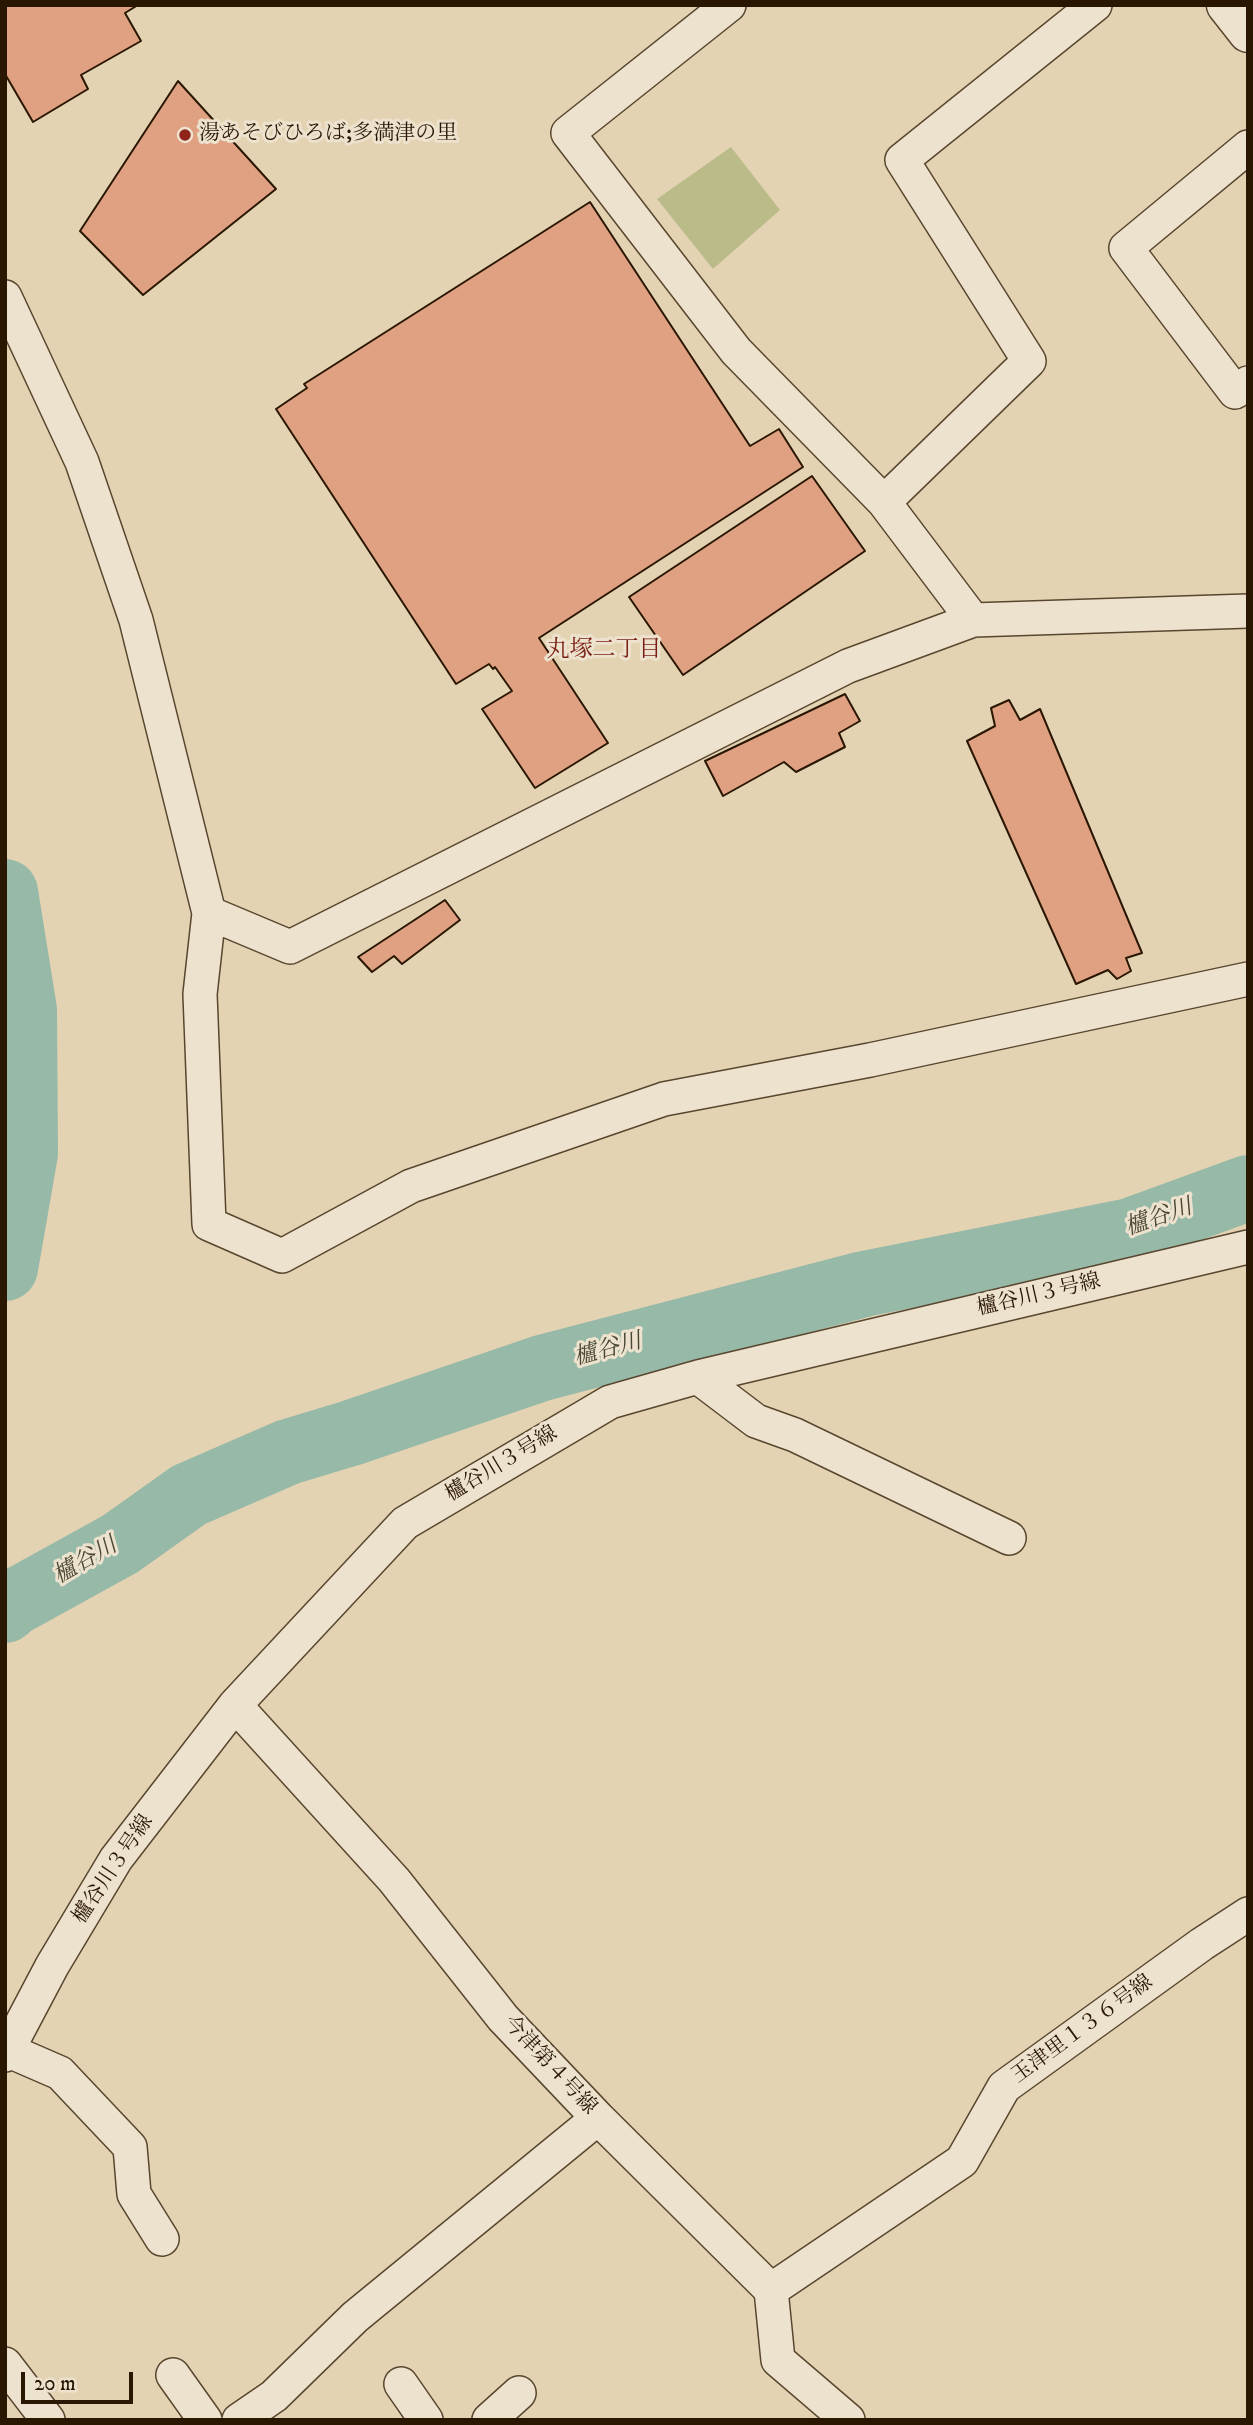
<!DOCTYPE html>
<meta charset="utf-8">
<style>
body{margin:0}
#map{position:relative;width:1253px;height:2425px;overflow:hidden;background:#e4d3b3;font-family:"IM FELL DW Pica",serif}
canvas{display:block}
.frame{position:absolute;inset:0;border:7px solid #291702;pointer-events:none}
.scale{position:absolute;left:21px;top:2372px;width:112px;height:32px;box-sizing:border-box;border:4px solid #291702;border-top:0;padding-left:9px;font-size:21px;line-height:24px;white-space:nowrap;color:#291702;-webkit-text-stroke:5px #ede2ce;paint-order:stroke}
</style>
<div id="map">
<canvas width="1253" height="2425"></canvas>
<div class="frame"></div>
<div class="scale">20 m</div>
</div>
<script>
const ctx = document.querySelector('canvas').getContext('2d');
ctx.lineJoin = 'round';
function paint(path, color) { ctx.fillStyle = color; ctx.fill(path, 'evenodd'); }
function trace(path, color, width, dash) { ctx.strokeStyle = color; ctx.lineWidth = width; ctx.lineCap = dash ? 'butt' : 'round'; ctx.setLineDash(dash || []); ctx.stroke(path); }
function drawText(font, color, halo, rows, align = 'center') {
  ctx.font = font + ' "IM FELL DW Pica","Noto Serif JP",serif'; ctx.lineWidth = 6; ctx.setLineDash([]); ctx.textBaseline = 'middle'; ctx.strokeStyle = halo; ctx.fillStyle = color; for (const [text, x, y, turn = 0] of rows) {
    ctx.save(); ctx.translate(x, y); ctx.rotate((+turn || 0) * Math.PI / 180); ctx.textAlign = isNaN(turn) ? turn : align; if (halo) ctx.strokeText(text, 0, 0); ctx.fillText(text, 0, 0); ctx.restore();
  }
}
const green = new Path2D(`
 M731 147 780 210 713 269 657 199Z`);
const river = new Path2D(`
 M5 892 24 1010 25 1153 5 1268
 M5 1610 13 1603 120 1544 189 1495 288 1452 351 1433 542 1368 864 1284 1130 1231 1248 1188`);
const building = new Path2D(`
 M5 5H138L125 13 141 41 81 75 88 89 33 122 5 74Z
 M178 81 276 189 143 295 80 231Z
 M590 202 750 446 779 429 803 467 539 638 608 743 535 788 482 709 512 691 495 667 493 669 489 664 456 684 276 409 307 388 304 384Z
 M812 476 865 551 683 675 629 597Z
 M845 694 860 721 839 733 845 747 796 772 784 762 723 796 705 761Z
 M1009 700 1020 720 1040 709 1142 953 1126 958 1131 971 1117 979 1108 970 1076 984 967 741 995 726 991 708Z
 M445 900 460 920 402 964 394 956 372 972 358 957Z`);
const minor = new Path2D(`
 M729 5 568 133 736 351 884 502 973 620
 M1248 147 1126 248 1235 392 1248 383
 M5 297 82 462 136 620 209 913 200 994 209 1224 282 1256 411 1186 664 1099 870 1060 1248 979
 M884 502 1029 361 902 160 1095 5
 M209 913 290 947 848 666 973 620 1248 611
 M698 1377 756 1421 795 1435 1009 1538
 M235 1705 394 1880 503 2018 598 2118 771 2290 778 2360 848 2420
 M7 2050 60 2073 130 2147 134 2194 162 2239
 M5 2055 52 1966 116 1859 235 1705 405 1523 610 1402 698 1377 1248 1247
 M771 2290 962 2161 1004 2087 1202 1944 1248 1914
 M5 2364 48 2420
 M173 2375 205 2420
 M401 2384 426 2420
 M239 2420 274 2396 355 2317 598 2118
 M489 2420 519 2393`);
const tertiary = new Path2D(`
 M1226 5 1248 33`);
const markers = [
 [185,135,7,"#8f2418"]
];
const poiNames = [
 ["湯あそびひろば;多満津の里",199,135]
];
const streetNames = [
 ["櫨谷川３号線",1039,1296,-13],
 ["櫨谷川３号線",502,1465,-31],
 ["櫨谷川３号線",114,1870,-56],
 ["玉津里１３６号線",1083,2030,-36],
 ["今津第４号線",549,2066,47]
];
const neighbourhoodNames = [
 ["丸塚二丁目",604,651]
];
const waterNames = [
 ["櫨谷川",1159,1219,-19],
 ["櫨谷川",608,1351,-15],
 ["櫨谷川",86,1562,-30]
];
paint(green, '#babb89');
trace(river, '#97b9a8', 66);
paint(building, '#e0a082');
trace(building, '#291702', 2);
trace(minor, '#58462e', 36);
trace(tertiary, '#58462e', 41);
trace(minor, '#ede2ce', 33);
trace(tertiary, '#ede2ce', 38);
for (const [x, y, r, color] of markers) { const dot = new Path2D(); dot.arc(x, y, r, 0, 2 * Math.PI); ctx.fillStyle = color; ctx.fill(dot); trace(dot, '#ede2ce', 2.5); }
drawText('21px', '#291702', '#ede2ce', poiNames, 'left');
drawText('21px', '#291702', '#ede2ce', streetNames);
drawText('23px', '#7a1f14', '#ede2ce', neighbourhoodNames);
drawText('italic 23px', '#4a4834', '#ede2ce', waterNames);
</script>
